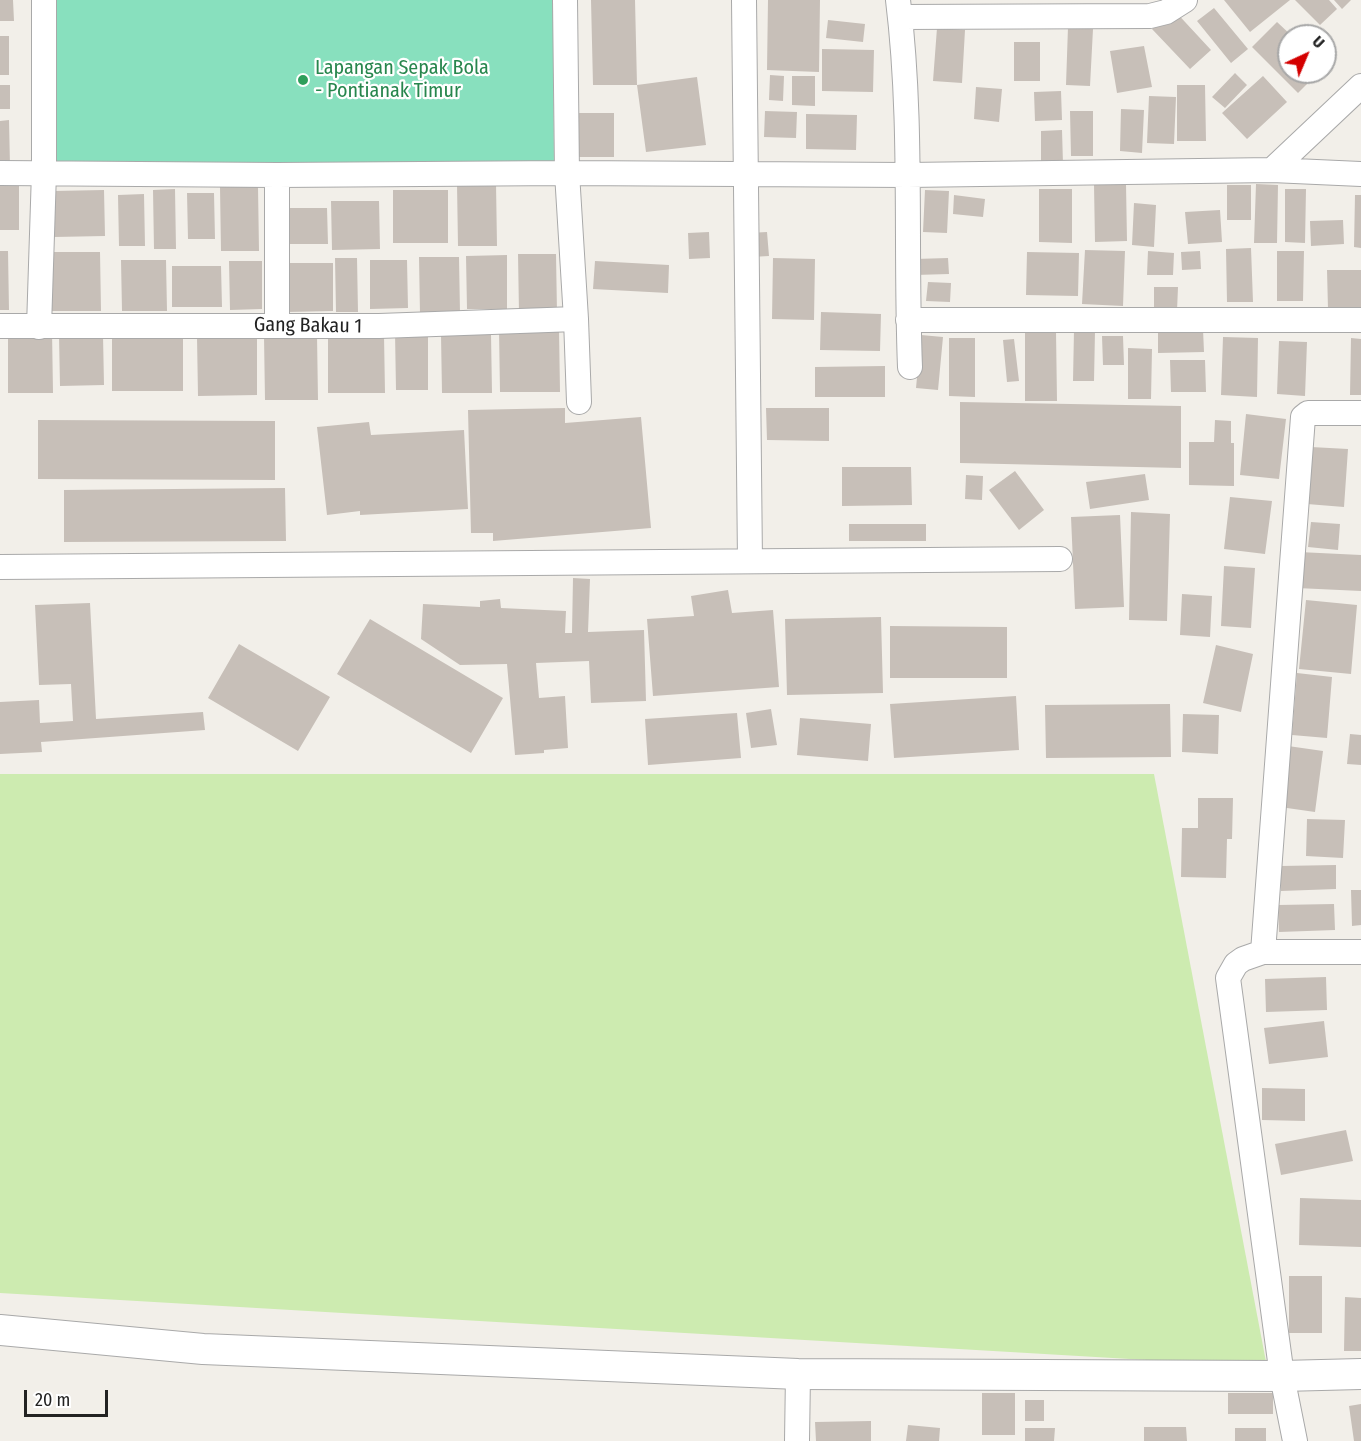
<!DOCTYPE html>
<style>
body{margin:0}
#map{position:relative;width:1361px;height:1441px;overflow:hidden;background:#f2efe9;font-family:"Fira Sans Condensed",sans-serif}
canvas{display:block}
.north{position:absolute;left:1277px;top:24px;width:60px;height:60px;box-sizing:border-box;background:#fff;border:2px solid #a7a7a7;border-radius:50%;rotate:44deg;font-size:16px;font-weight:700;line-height:24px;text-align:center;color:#222}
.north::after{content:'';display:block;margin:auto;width:21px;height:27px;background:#d40000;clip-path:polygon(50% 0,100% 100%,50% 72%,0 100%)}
.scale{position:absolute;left:24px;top:1390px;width:84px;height:27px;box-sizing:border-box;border:3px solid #222;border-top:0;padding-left:8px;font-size:18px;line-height:21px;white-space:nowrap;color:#222;-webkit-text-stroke:4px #fff;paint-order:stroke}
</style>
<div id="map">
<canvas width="1361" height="1441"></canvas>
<div class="north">U</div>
<div class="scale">20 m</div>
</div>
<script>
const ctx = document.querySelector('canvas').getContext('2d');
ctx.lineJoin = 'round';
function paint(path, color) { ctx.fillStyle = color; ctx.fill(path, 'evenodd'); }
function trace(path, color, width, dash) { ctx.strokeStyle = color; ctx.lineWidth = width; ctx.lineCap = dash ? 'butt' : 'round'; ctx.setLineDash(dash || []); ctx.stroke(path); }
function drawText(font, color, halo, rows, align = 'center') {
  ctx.font = font + ' "Fira Sans Condensed",sans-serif'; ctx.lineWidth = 4.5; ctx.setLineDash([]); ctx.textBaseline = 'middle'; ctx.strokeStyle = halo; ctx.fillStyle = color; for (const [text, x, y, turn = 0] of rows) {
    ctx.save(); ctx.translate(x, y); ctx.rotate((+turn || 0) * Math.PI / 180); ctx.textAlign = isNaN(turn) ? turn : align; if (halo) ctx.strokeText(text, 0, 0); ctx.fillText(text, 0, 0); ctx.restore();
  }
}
const grass = new Path2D(`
 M0 774H1154L1267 1367 0 1293Z`);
const pitch = new Path2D(`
 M53 0H553L554 166 53 161Z`);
const building = new Path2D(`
 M0 0H13L14 21H0Z
 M591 0H635L637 85H593Z
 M768 0H820L819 72 767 70Z
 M1224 0H1290L1250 32Z
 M1295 0H1329L1337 9 1320 25Z
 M1334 0H1351L1342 9Z
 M1214 8 1248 49 1231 63 1197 21Z
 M1173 9 1211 50 1190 69 1152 29Z
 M828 20 865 24 863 42 826 38Z
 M1277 22 1292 36H1289V72H1319L1298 93 1252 47Z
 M1068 27 1093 29 1090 86 1066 85Z
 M937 28 965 30 962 83 933 81Z
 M0 36H9V75H0Z
 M1014 42H1040V81H1014Z
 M1144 46 1152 87 1117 93 1110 51Z
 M822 49 874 50 873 92 822 91Z
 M1235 73 1247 85 1225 108 1212 97Z
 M770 75 784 76 783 101 769 100Z
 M792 76H815V106L792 105Z
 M1263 76 1287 102 1247 139 1222 113Z
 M697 77 706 145 646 152 637 85Z
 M0 85H10V109H0Z
 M1177 85H1205L1206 141H1177Z
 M976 87 1002 89 999 122 974 119Z
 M1061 91 1062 120 1035 121 1034 92Z
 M1149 96 1176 97 1174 144 1147 143Z
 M1121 109 1144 110 1142 153 1120 151Z
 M765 111 797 112 796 138 764 137Z
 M1070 111H1093V156H1071Z
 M578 113H614V157H578Z
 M806 114 857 115 856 150 806 149Z
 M9 120 10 166H0V121Z
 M1062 130 1063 164H1041V131Z
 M496 183 497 246H458L457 184Z
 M1126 184 1127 241 1095 242 1094 185Z
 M1256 184 1278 185 1277 243H1254Z
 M1227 185H1251V220H1227Z
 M0 186H19V230H0Z
 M220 187H258L259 251H221Z
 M175 189 176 249H154L153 190Z
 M1039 189H1072V243L1039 242Z
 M1285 189H1306L1305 243 1285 242Z
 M104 190 105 236 54 237 53 191Z
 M393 190H448V243H393Z
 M925 190 949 191 947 233 923 232Z
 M187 193H214L215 239H188Z
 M144 194 145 246H119L118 195Z
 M954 195 985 199 983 217 953 214Z
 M1355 195H1361V248L1354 247Z
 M331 201H379L380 249 332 250Z
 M1134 203 1156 205 1154 247 1132 245Z
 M289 208H327L328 244H289Z
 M1220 210 1222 242 1188 244 1185 212Z
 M1343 220 1344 244 1311 246 1310 221Z
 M709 232 710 258 689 259 688 233Z
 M767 232 769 256 751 257 749 233Z
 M1251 248 1253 302H1227L1226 249Z
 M1085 250 1125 251 1123 306 1082 304Z
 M0 251H8L9 310H0Z
 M1148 251 1174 253 1173 275H1147Z
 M1200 251 1201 269 1182 270 1181 252Z
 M1277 251H1304L1303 301H1277Z
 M51 252H100L101 311H52Z
 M1027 252 1079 253 1078 296 1026 295Z
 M518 254H556L557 313H519Z
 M507 255V309H467L466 256Z
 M419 257H459L460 313 420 314Z
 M335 258H357L358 312H336Z
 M773 258 815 259 814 320 772 319Z
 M948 258 949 274 915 275V259Z
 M121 260H166L167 311H122Z
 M370 260H407L408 308 370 309Z
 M229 261H262V309L230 310Z
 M595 261 669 265 668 293 593 289Z
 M286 263H333V311L287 312Z
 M172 266H221L222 307H172Z
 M1327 270H1361V309H1328Z
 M928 282 951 283 950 302 926 301Z
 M1154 287H1178L1177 311 1154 310Z
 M821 312 881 314 880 351 820 350Z
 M499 329H559L560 392H500Z
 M1158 329H1203L1204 352 1158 353Z
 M52 330 53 393H8V331Z
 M1074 330 1095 331 1094 381H1073Z
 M1025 331H1056L1057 401H1025Z
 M395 332H428V390H396Z
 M183 333V391H112V334Z
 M491 334 492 393H442L441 335Z
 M59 335H103L104 385 60 386Z
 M317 335 318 400H265L264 336Z
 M328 335H384L385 393H328Z
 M921 335 943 337 938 390 916 388Z
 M1102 336H1123L1124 365H1103Z
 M197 337H257V395L198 396Z
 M1223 337 1258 338 1257 397 1221 395Z
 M949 338H975V397L949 396Z
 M1351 338 1361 339V395H1350Z
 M1014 339 1019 381 1007 382 1003 340Z
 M1279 341 1307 342 1305 396 1277 394Z
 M1128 348 1152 349 1151 399H1128Z
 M1170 360H1205L1206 392H1171Z
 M885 366V397H815V367Z
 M960 402 1181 406V468L960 463Z
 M565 408V423L641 417 651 528 493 541V533H471L468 410Z
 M766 408H829V441L767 440Z
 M1246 414 1286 419 1279 479 1240 475Z
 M38 420 275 421V480L38 479Z
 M1215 420 1231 421V443H1234V486L1189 485V442H1214Z
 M369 422 371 435 464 430 468 509 360 515V511L327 515 317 427Z
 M1311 447 1348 449 1344 507 1307 504Z
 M842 467H911L912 505 842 506Z
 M1015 471 1044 510 1019 530 989 490Z
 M1145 474 1149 500 1090 509 1086 482Z
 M966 475 983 476 982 500 965 499Z
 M285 488 286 541 64 542V490Z
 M1230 497 1272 501 1265 554 1224 549Z
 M1131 512 1170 514 1167 621 1129 620Z
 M1120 515 1124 607 1075 609 1071 517Z
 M1311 522 1340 524 1338 550 1308 547Z
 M849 524H926V541H849Z
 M1299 552 1361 555V591L1297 588Z
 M1224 566 1255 568 1251 628 1221 626Z
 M573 578 590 579 588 632 644 630 646 701 591 703 589 661 536 663 539 698 565 696 568 748 544 750V753L515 755 507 664 460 665 421 639 423 604 480 607V601L500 599 501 608 566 611 565 633H572Z
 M728 590 732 613 773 610 779 687 653 696 647 619 694 616 691 596Z
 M1182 594 1212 596 1210 637 1180 635Z
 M1306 600 1357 605 1351 674 1299 669Z
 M90 603 96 719 203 712 205 730 41 742 42 752 0 754V702L39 700 40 723 73 721 71 684 39 685 35 605Z
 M881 617 883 693 787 695 785 619Z
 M370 619 503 698 471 753 337 674Z
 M890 626 1007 627V678H890Z
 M239 644 330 697 298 751 208 698Z
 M1216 645 1253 654 1241 712 1203 703Z
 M1297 673 1332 677 1327 738 1292 735Z
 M1016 696 1019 750 894 758 890 704Z
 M1170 704 1171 757 1046 758 1045 705Z
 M771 709 777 745 751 748 746 713Z
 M737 713 741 758 648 765 645 719Z
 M1183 714 1219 715 1218 754 1182 752Z
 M800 718 871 724 868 761 797 755Z
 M1350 734 1361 735V765L1347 764Z
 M1288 746 1323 751 1315 812 1280 807Z
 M1198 798H1233L1232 839H1227L1226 878 1181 877 1182 828H1198Z
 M1307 819 1345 820 1343 858 1306 856Z
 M1336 865V889L1281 891V866Z
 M1351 890H1361V925L1352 926Z
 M1334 904 1335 930 1279 932 1278 905Z
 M1326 977 1327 1010 1266 1012 1265 979Z
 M1324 1021 1328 1057 1269 1064 1264 1028Z
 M1262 1088 1305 1089V1121L1262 1120Z
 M1346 1130 1353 1161 1281 1175 1275 1144Z
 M1300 1198 1361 1200V1247L1299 1245Z
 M1289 1276H1322V1333H1289Z
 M1345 1297 1361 1298V1351H1344Z
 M982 1393H1015V1435H982Z
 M1228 1393H1273V1414H1228Z
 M1025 1400H1044V1421H1025Z
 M1361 1404V1441H1354L1349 1406Z
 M871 1421V1441H816L815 1422Z
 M908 1425 940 1428 939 1441H906Z
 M1144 1427H1186L1187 1441H1144Z
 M1025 1428H1055L1054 1441H1025Z
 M1235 1428H1266V1441H1235Z`);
const minor = new Path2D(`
 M565 0 567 173 576 319 579 402
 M744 0 750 561
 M898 0C913 122 905 245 910 367
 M900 17 1150 16 1166 12 1185 0
 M1272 170 1361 86
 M0 173 277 175 567 173 908 175 1272 170 1361 174
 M277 175V325
 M908 320H1361
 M0 326H379L576 319
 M39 327 44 172V0
 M0 567 1060 559
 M1263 952 1303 417 1308 413H1361
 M797 1441 798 1374
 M1295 1441 1282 1376 1228 978 1236 964 1243 959 1263 952H1361`);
const tertiary = new Path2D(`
 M0 1330 203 1349 798 1374 1282 1376 1361 1374`);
const markers = [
 [303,80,6,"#2e9e5b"]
];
const leisureNames = [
 ["Lapangan Sepak Bola",315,68],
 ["- Pontianak Timur",315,91]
];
const streetNames = [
 ["Gang Bakau 1",308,326,1]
];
paint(grass, '#cdebb0');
paint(pitch, '#88e0be');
paint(building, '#c7bfb8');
trace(minor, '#a9a9a9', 26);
trace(tertiary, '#a9a9a9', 32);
trace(minor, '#fff', 24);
trace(tertiary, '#fff', 30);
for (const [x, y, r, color] of markers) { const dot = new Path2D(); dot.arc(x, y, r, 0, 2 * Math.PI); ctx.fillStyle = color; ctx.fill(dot); trace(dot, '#fff', 2); }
drawText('20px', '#27864d', '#fff', leisureNames, 'left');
drawText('20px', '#222', '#fff', streetNames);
</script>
